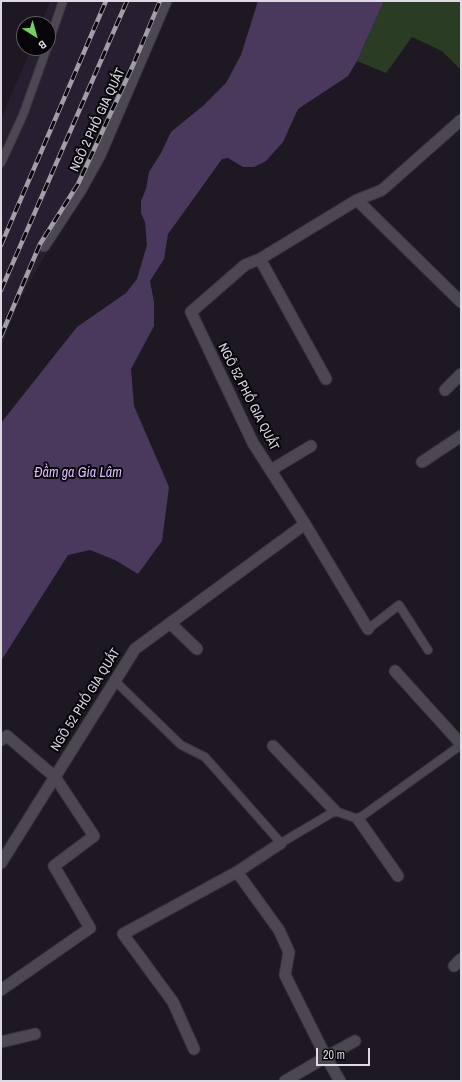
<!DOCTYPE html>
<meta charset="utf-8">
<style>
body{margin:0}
#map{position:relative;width:462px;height:1082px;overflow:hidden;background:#1e1823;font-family:"Archivo Narrow",sans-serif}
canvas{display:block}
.frame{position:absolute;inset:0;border:2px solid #dedae2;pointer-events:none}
.north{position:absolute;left:16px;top:16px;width:40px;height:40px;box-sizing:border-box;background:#070509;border:1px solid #5d5a60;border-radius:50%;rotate:143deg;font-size:11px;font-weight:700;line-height:16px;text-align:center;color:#dedae2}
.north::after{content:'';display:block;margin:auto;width:14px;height:18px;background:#76d25a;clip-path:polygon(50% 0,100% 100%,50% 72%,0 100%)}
.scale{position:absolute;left:316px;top:1048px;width:54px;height:18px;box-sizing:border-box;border:2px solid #dedae2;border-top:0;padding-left:5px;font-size:12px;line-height:14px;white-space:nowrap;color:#dedae2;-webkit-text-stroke:3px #070509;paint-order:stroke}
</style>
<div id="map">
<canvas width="462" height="1082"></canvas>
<div class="frame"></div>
<div class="north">B</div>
<div class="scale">20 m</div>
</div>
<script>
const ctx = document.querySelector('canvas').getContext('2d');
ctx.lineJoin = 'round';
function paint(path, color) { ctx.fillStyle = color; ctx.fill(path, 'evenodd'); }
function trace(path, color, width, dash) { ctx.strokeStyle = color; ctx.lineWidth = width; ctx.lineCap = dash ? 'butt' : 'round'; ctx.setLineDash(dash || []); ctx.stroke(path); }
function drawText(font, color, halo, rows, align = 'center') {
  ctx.font = font + ' "Archivo Narrow",sans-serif'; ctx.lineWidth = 4; ctx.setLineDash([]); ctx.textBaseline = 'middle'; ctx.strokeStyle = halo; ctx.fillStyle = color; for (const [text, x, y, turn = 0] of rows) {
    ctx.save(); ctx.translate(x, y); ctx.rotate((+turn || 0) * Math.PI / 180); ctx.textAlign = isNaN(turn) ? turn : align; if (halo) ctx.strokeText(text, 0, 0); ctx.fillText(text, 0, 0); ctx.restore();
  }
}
const built = new Path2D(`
 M50 1H172L103 155 20 299 1 347V119L31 48H48V24H41Z`);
const green = new Path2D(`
 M384 1H461V70L442 51 412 37 386 73 357 61Z`);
const water = new Path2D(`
 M258 1H384L357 61 348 76 298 109 283 142 266 161 254 167H243L228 158 222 159 168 234 164 259 150 281 154 302V326L131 369 134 406 169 487 162 541 138 574 115 560 90 550 68 555 1 661V423L77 327 126 293 137 279 147 245 145 222 141 213V201L146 189 149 172 161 153 171 132 204 105 226 83 241 55Z`);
const service = new Path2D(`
 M48 45 63 1
 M1 163 23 115 47 48
 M368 629 399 605 428 650
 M114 680 181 745 205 757 281 843 335 811 358 819 461 745`);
const minor = new Path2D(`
 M357 200 461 302
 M44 246 80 191 100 155 166 1
 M260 259 326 379
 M445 390 461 374
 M422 462 461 436
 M271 470 311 446
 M305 524 368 629
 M170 623 197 649
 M395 671 461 744
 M1 740 7 736 55 777 94 836 54 866 90 928 1 990
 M273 746 335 811
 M358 819 398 876
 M1 863 135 649 305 524 253 443 191 312 245 265 260 259 357 200 382 190 461 120
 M237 872 281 843
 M454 966 461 959
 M1 1042 35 1034
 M194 1049 173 1002 123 934 237 872 279 930 289 952 285 975 326 1057 285 1081
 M340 1081 326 1057 355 1041`);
const rail = new Path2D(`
 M1 245 106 1
 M1 290 127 1
 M1 336 40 244 78 184 134 63 160 1`);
const streetNames = [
 ["NGÕ 2 PHỐ GIA QUẤT",98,120,-65],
 ["NGÕ 52 PHỐ GIA QUẤT",248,397,63],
 ["NGÕ 52 PHỐ GIA QUẤT",86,700,-58]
];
const waterNames = [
 ["Đầm ga Gia Lâm",78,473]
];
paint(built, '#271e2f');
paint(green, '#2a3d24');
paint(water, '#4b395d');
trace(service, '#37333b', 10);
trace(minor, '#37333b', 13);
trace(service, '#4d4753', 8);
trace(minor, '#4d4753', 11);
trace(rail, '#a29ea7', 4.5);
trace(rail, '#070509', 3, [9]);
drawText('13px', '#dedae2', '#070509', streetNames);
drawText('italic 14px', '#dcbcfd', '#070509', waterNames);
</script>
